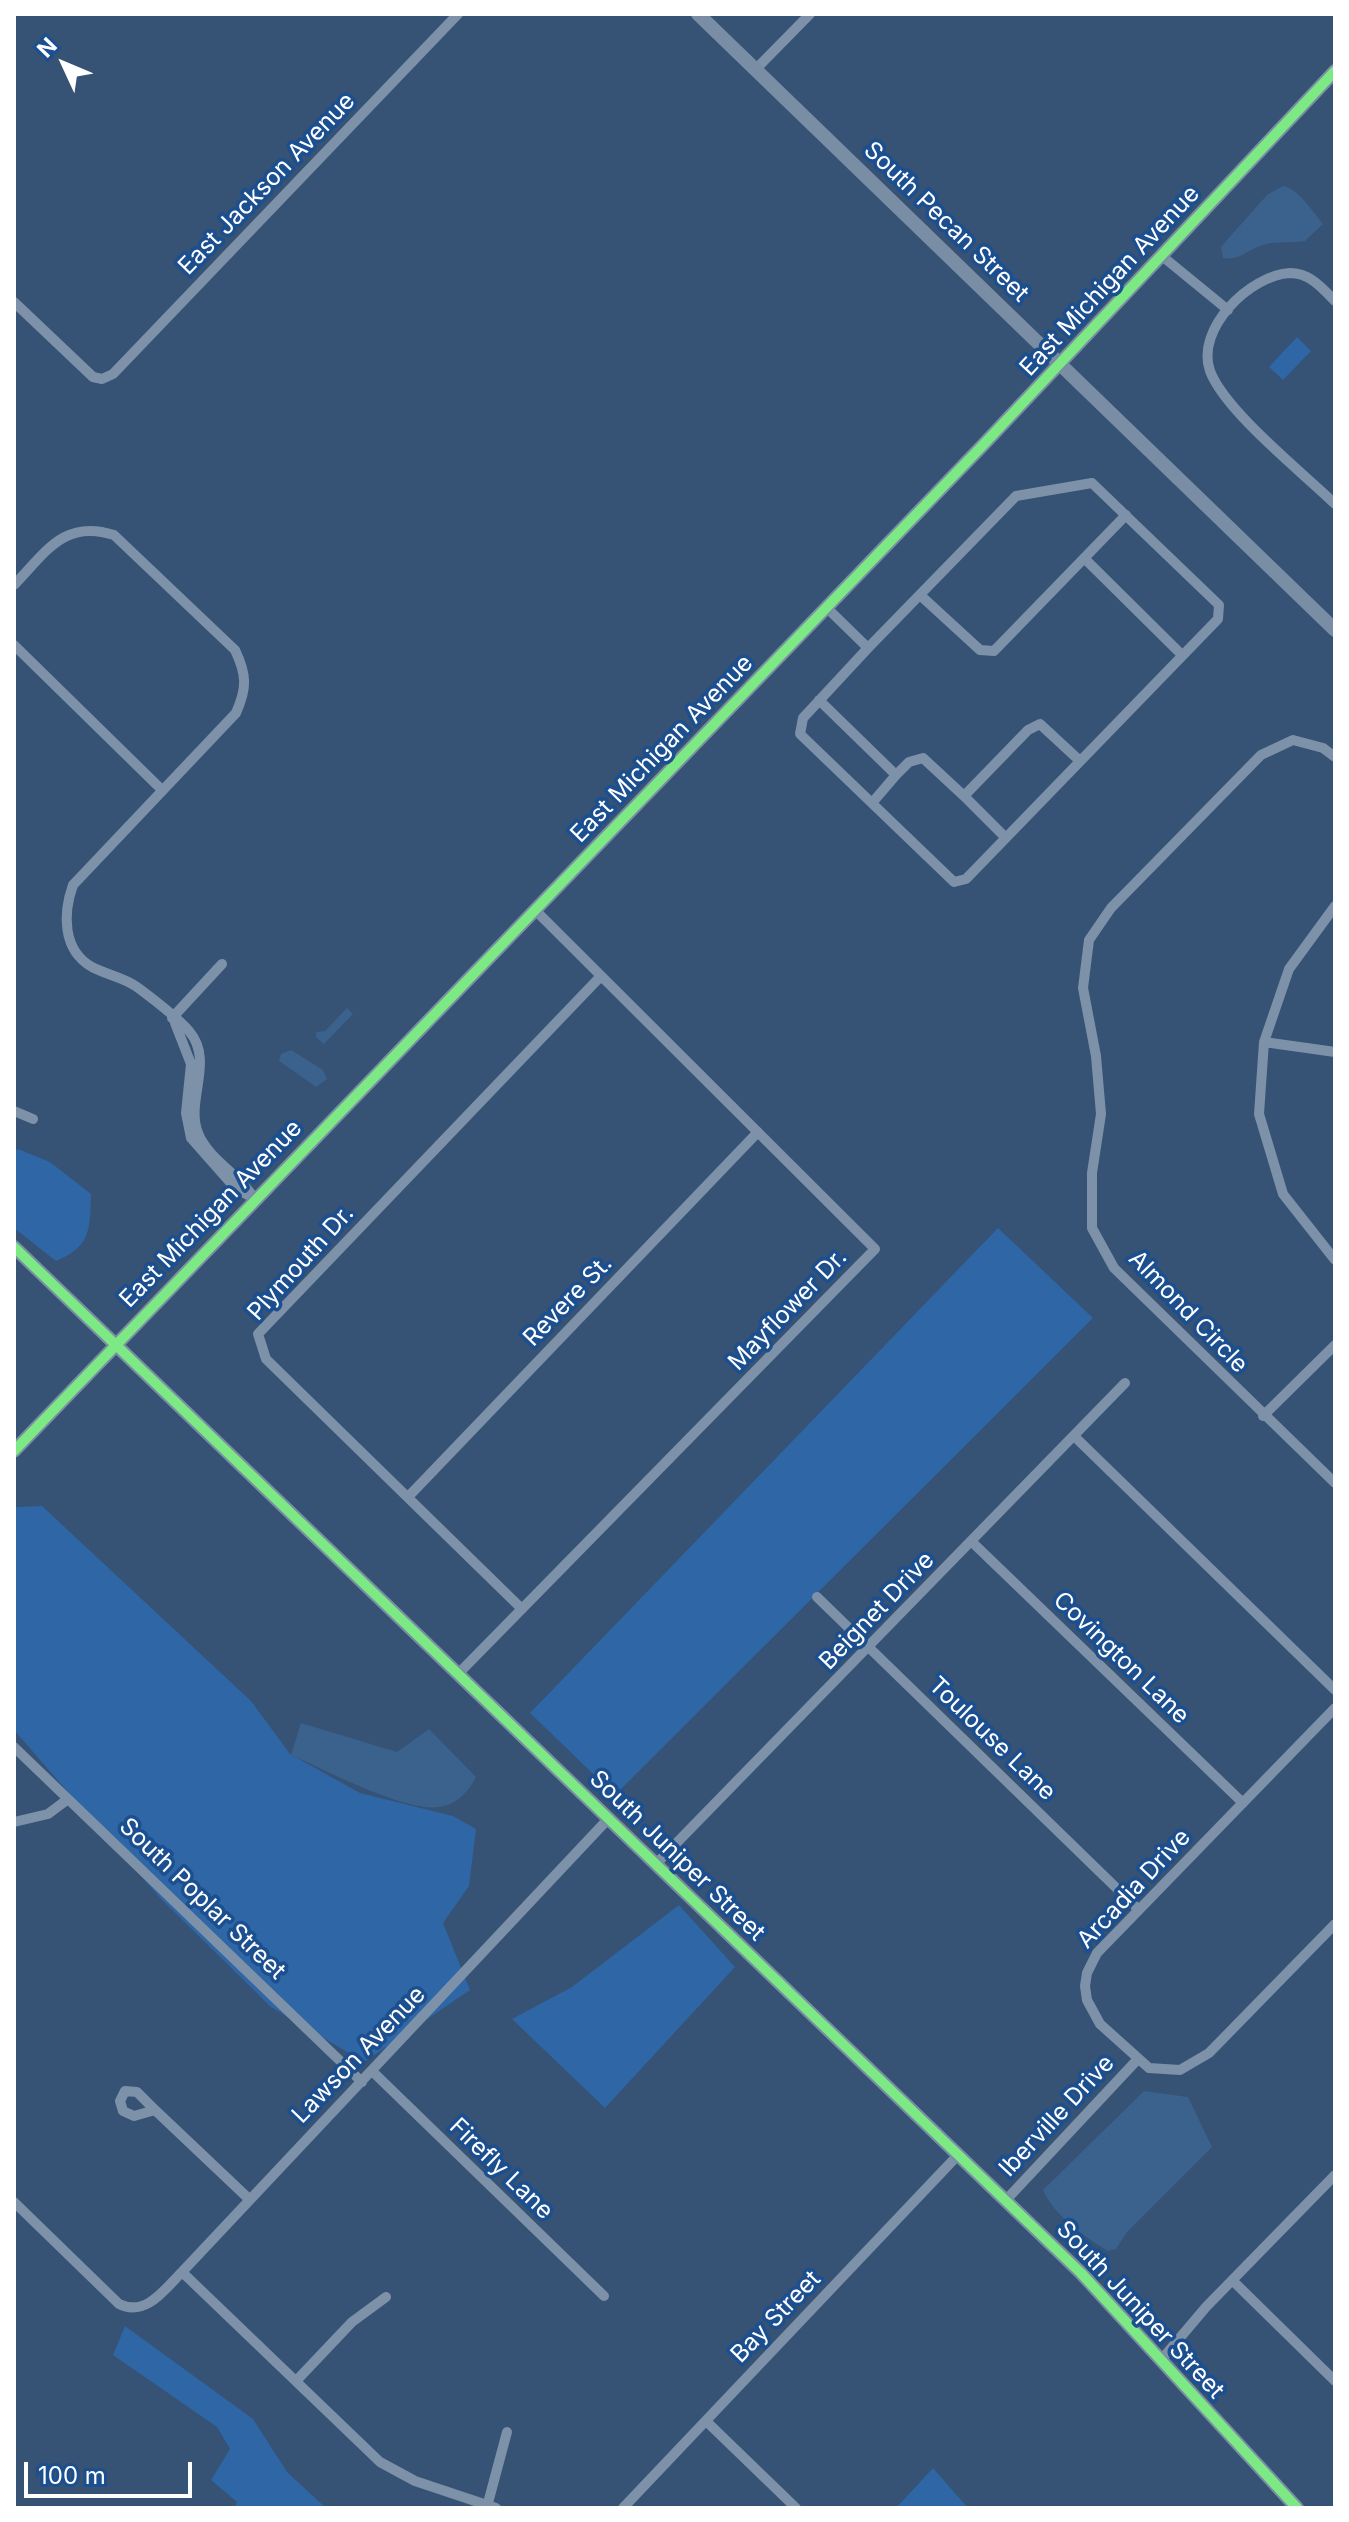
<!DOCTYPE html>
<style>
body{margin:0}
#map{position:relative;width:1349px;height:2522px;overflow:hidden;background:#365274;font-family:Inter,sans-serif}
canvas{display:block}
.frame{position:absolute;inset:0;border:16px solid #fff;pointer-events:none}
.north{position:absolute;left:24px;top:24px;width:80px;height:80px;-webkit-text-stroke:6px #1b4f8f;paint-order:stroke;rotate:314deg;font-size:22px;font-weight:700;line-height:32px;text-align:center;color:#fff}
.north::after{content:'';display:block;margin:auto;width:28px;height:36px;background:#fff;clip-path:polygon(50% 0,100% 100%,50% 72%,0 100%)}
.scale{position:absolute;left:24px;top:2462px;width:168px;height:36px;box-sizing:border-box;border:4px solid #fff;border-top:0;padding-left:10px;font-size:24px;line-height:28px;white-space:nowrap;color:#fff;-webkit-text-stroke:6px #1b4f8f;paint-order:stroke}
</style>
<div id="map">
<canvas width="1349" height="2522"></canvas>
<div class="frame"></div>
<div class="north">N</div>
<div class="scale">100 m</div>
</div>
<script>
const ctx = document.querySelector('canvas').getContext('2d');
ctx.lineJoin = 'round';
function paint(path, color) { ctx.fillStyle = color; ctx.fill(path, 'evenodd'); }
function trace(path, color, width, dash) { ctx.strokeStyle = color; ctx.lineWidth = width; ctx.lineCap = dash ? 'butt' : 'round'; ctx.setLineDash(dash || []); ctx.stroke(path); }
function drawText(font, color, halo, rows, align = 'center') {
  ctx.font = font + ' Inter,sans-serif'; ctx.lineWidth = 7; ctx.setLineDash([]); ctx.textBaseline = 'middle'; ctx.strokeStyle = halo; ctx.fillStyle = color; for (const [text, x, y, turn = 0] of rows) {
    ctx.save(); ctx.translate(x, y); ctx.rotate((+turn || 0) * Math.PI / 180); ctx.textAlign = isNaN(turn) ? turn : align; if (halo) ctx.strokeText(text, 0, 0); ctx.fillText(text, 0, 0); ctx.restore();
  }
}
const green = new Path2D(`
 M1297 337 1311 351 1283 380 1269 367Z
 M18 1149 50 1162 91 1194C90 1229 91 1247 56 1261L14 1228V1151Z
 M998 1228 1093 1318 615 1795 530 1713Z
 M42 1506 251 1701 290 1754 360 1793 453 1816 476 1829 469 1886 443 1923 470 1990 364 2062 271 2007 161 1899 14 1730V1507Z
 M679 1905 735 1967 605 2108 512 2019 572 1987Z
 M125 2326 253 2419 287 2472 326 2508H235L237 2502 211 2480 230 2449 217 2427 113 2355Z
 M933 2468 968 2508H896Z`);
const water = new Path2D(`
 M1283 186C1299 189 1313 212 1323 224L1305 241C1290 244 1275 240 1260 246 1246 251 1238 261 1223 258L1221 247 1226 241 1267 195Z
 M347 1008 353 1014 324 1044 316 1037V1032L325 1031Z
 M291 1050 323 1070 327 1079 316 1087 279 1061 281 1054Z
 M301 1723 397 1752 429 1729 476 1777C469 1791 457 1805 439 1807 404 1812 326 1770 291 1755Z
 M1144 2091 1188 2097 1212 2147 1127 2232 1116 2249 1108 2251C1085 2237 1054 2216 1043 2190Z`);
const street = new Path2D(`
 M755 70 810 14
 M1162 256 1228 310
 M1335 301C1322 288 1310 273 1290 273 1250 275 1195 329 1210 371 1225 411 1302 472 1335 504
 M14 302 93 377 102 379 113 374 458 14
 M1084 558 1182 655
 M14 585C46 552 64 519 114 535L235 650C247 675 247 688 236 713L73 885C63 913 62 950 92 967 107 975 123 977 137 987 153 999 176 1016 189 1031 215 1061 185 1101 198 1133 208 1159 239 1174 254 1198
 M920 595 980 650 994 651 1126 515
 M826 607 868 648 1016 496 1092 483 1219 605 1218 619 966 879 954 882 800 734 803 718 868 648
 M14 645 161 789
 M819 700 896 775 872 803
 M1335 757 1323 748 1293 740 1261 755 1111 908 1089 940 1083 988 1096 1056 1101 1114 1092 1173V1228L1114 1268 1335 1483
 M896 775 909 762 923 758 964 796 1028 730 1040 724 1080 761
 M964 796 1006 838
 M1335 906 1289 969 1264 1042 1259 1114 1283 1194 1335 1260
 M172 1018 222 964
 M175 1023 191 1064 186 1113 191 1138 236 1189 254 1198
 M1264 1042 1335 1052
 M14 1111 33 1119
 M1263 1416 1335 1345
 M1074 1436 1335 1690
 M408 1497 758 1132
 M972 1542 1243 1803
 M817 1597 1139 1910
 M522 1609 266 1359 258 1334 601 976
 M459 1673 875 1249 534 909
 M1335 1708 1097 1953 1087 1973 1085 1986 1087 2000 1100 2024 1149 2068 1180 2070 1209 2053 1335 1924
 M14 1747 362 2082
 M14 1822 48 1814 68 1799
 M656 1864 1125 1383
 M372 2071 604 2296
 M125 2091 137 2092 155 2110 134 2116 123 2111 120 2101Z
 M155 2110 249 2199
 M1006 2200 1137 2060
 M14 2202 119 2304C146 2317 164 2290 182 2272L609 1818
 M182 2272 380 2462 415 2481 496 2508
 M1233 2281 1335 2381
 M1162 2359 1206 2307 1335 2175
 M297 2380 352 2322 386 2297
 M706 2421 796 2508
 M488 2503 507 2432
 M623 2508 958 2155`);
const secondary = new Path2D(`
 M698 14 1335 630
 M14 1247 1081 2273 1297 2508
 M14 1451 984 444 1335 71`);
const cycleway = new Path2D(`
 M14 1247 1081 2273 1297 2508
 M14 1451 984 444 1335 71`);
const streetNames = [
 ["East Jackson Avenue",267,184,-46],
 ["South Pecan Street",946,222,44],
 ["East Michigan Avenue",1110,281,-47],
 ["East Michigan Avenue",662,749,-46],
 ["East Michigan Avenue",211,1214,-46],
 ["Plymouth Dr.",301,1263,-48],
 ["Revere St.",568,1301,-46],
 ["Mayflower Dr.",788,1310,-46],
 ["Almond Circle",1188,1312,46],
 ["Beignet Drive",877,1611,-46],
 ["Covington Lane",1121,1658,44],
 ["Toulouse Lane",992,1739,44],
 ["South Juniper Street",677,1856,44],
 ["Arcadia Drive",1134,1889,-47],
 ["South Poplar Street",202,1899,44],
 ["Lawson Avenue",359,2055,-46],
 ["Iberville Drive",1057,2116,-47],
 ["Firefly Lane",501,2169,44],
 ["South Juniper Street",1140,2310,47],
 ["Bay Street",776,2317,-46]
];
paint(green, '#2f66a5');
paint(water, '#3b618d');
trace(street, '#7d92a8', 10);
trace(secondary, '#798da4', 14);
trace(cycleway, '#7ce984', 10);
drawText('24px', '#fff', '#1b4f8f', streetNames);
</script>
